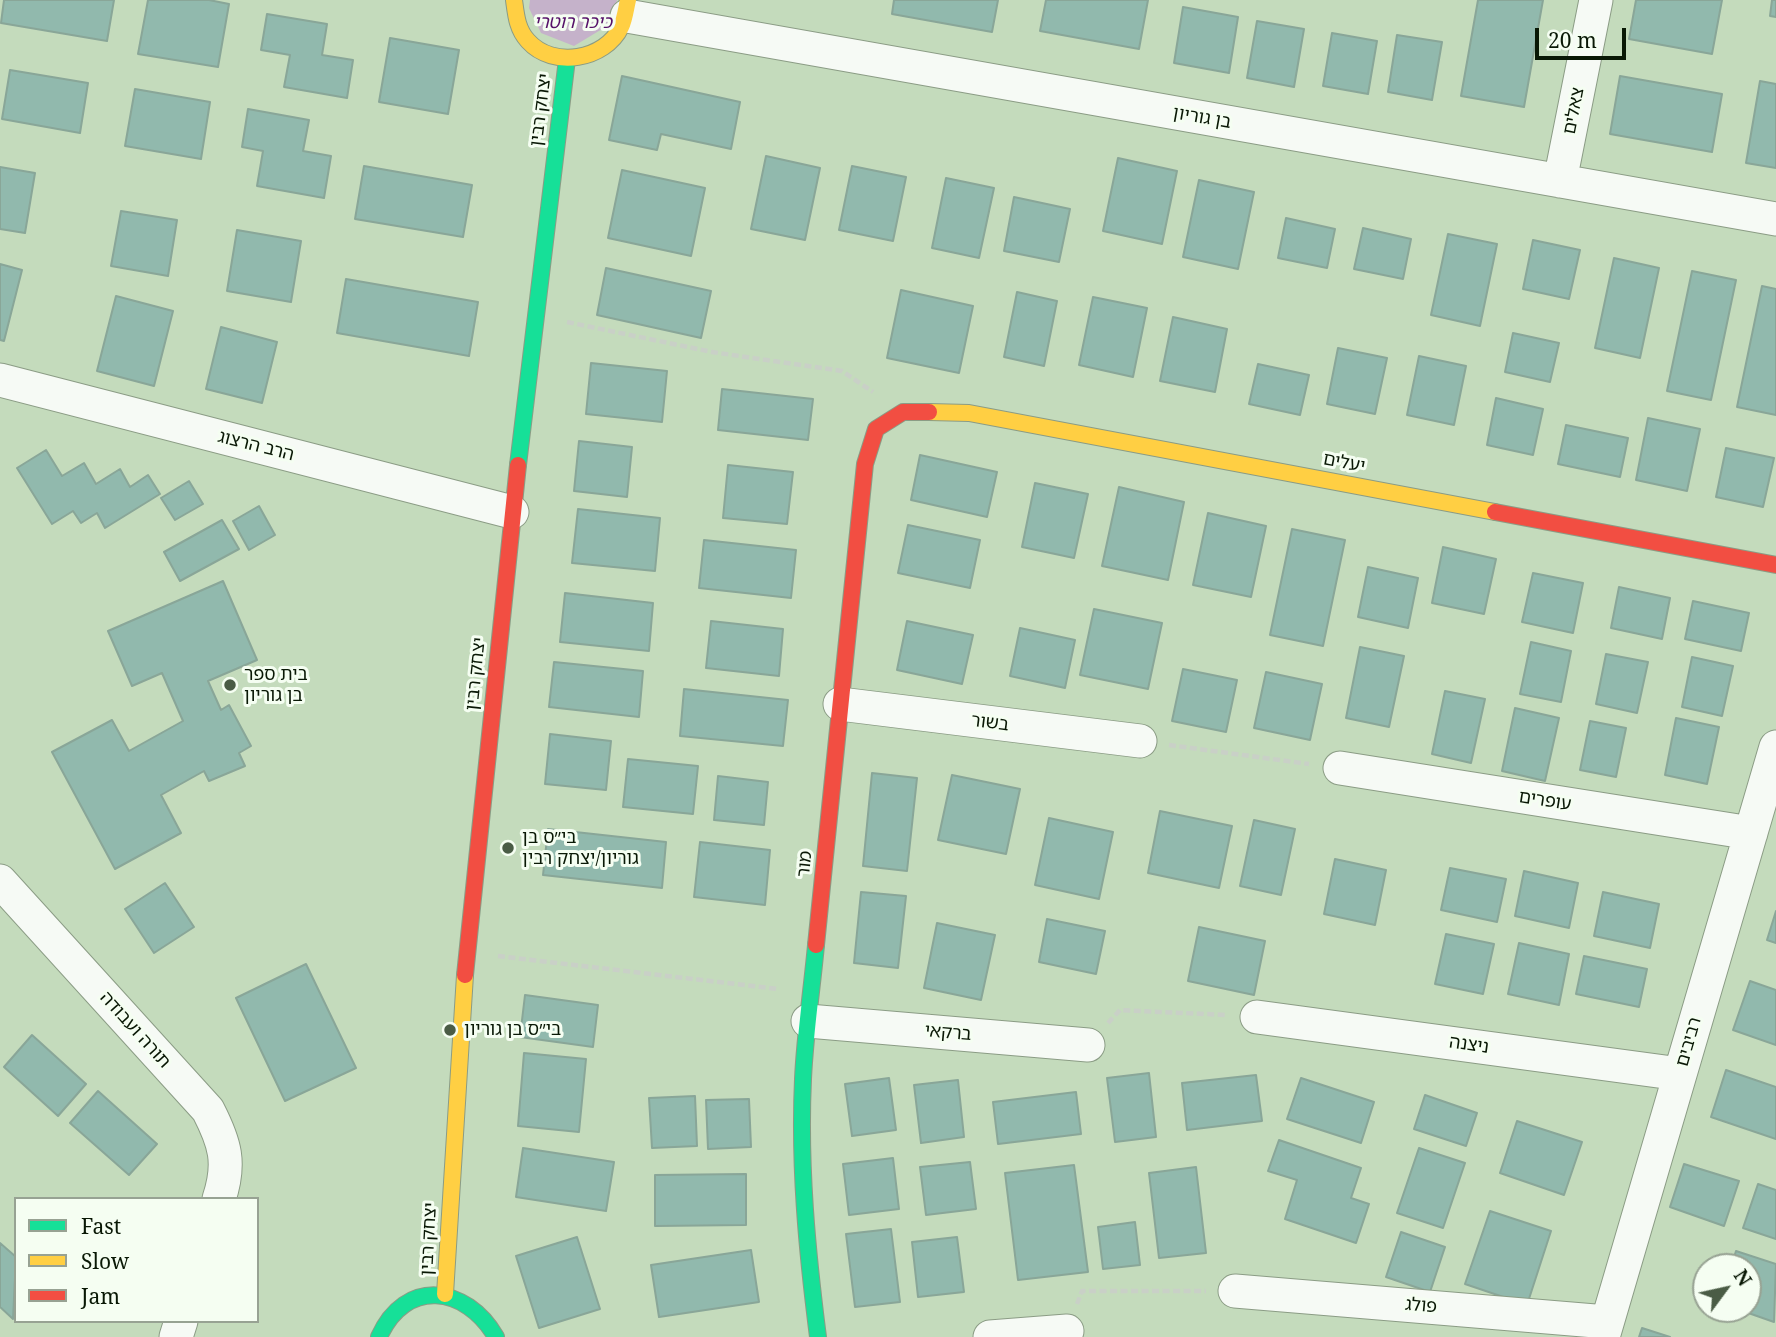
<!DOCTYPE html>
<meta charset="utf-8">
<style>
body{margin:0}
#map{position:relative;width:1776px;height:1337px;overflow:hidden;background:#c4dbbc;font-family:"Noto Serif",serif}
canvas{display:block}
.legend{position:absolute;left:14px;top:1197px;width:245px;height:126px;box-sizing:border-box;background:#f5fef2;border:2px solid #97a293;margin:0;padding:9px 12px;list-style:none;font-size:21px;color:#091805}
.legend li{display:flex;align-items:center;gap:14px;height:35px}
.legend b{width:35px;border:2px solid #97a293}
.north{position:absolute;left:1692px;top:1253px;width:70px;height:70px;box-sizing:border-box;background:#f5fef2;border:2px solid #97a293;border-radius:50%;rotate:57deg;font-size:19px;font-weight:700;line-height:28px;text-align:center;color:#091805}
.north::after{content:'';display:block;margin:auto;width:24px;height:32px;background:#4a5c45;clip-path:polygon(50% 0,100% 100%,50% 72%,0 100%)}
.scale{position:absolute;left:1535px;top:28px;width:91px;height:32px;box-sizing:border-box;border:4px solid #091805;border-top:0;padding-left:9px;font-size:21px;line-height:24px;white-space:nowrap;color:#091805;-webkit-text-stroke:5px #f5fef2;paint-order:stroke}
</style>
<div id="map">
<canvas width="1776" height="1337"></canvas>
<ul class="legend">
<li><b style="height:9px;background:#16e098"></b>Fast</li>
<li><b style="height:9px;background:#ffcf43"></b>Slow</li>
<li><b style="height:9px;background:#f24e42"></b>Jam</li>
</ul>
<div class="north">N</div>
<div class="scale">20 m</div>
</div>
<script>
const ctx = document.querySelector('canvas').getContext('2d');
ctx.lineJoin = 'round';
function paint(path, color) { ctx.fillStyle = color; ctx.fill(path, 'evenodd'); }
function trace(path, color, width, dash) { ctx.strokeStyle = color; ctx.lineWidth = width; ctx.lineCap = dash ? 'butt' : 'round'; ctx.setLineDash(dash || []); ctx.stroke(path); }
function drawText(font, color, halo, rows, align = 'center') {
  ctx.font = font + ' "Noto Serif","Noto Sans Hebrew",serif'; ctx.lineWidth = 6; ctx.setLineDash([]); ctx.textBaseline = 'middle'; ctx.strokeStyle = halo; ctx.fillStyle = color; for (const [text, x, y, turn = 0] of rows) {
    ctx.save(); ctx.translate(x, y); ctx.rotate((+turn || 0) * Math.PI / 180); ctx.textAlign = isNaN(turn) ? turn : align; if (halo) ctx.strokeText(text, 0, 0); ctx.fillText(text, 0, 0); ctx.restore();
  }
}
const green = new Path2D(`
 M530 0H617L612 23 574 46 541 33 529 8Z`);
const building = new Path2D(`
 M4 0H114L107 41 1 23Z
 M148 0H209L229 4 218 67 138 54Z
 M894 0H998L992 32 892 14Z
 M1046 0H1148L1139 49 1040 31Z
 M1478 0H1543L1524 107 1461 96Z
 M1636 0H1722L1712 54 1629 39Z
 M1772 0H1776V17L1770 16Z
 M1183 7 1238 17 1229 73 1174 63Z
 M267 14 327 24 322 55 353 60 347 98 284 87 290 55 261 50Z
 M1257 21 1304 29 1294 87 1247 78Z
 M1332 33 1377 41 1368 94 1323 86Z
 M1397 35 1442 42 1432 100 1388 92Z
 M390 38 459 50 448 114 379 102Z
 M10 70 88 83 80 133 2 119Z
 M622 76 740 102 731 149 661 134 657 150 609 140Z
 M1620 76 1722 94 1712 152 1610 134Z
 M1760 81 1776 84V168L1746 163Z
 M135 89 210 102 201 159 125 146Z
 M248 109 309 120 303 151 331 156 324 198 257 186 263 151 242 147Z
 M766 156 820 168 805 240 751 229Z
 M1118 158 1177 171 1162 244 1103 231Z
 M364 166 472 185 463 237 355 219Z
 M852 166 906 177 893 241 839 230Z
 M0 167 35 173 25 233 0 229Z
 M622 170 705 188 691 256 608 238Z
 M946 178 994 188 979 258 932 248Z
 M1199 180 1254 192 1238 269 1183 257Z
 M1014 197 1070 209 1059 262 1004 251Z
 M121 211 177 220 168 276 111 266Z
 M1286 218 1335 229 1327 268 1278 258Z
 M1363 228 1411 239 1403 279 1354 269Z
 M237 230 301 241 291 302 227 291Z
 M1448 234 1497 244 1480 326 1431 315Z
 M1533 240 1580 250 1569 299 1523 289Z
 M1614 258 1659 268 1640 358 1595 348Z
 M0 264 22 270 4 341 0 340Z
 M606 268 711 291 701 338 597 315Z
 M1692 271 1736 280 1711 400 1667 391Z
 M346 279 478 302 469 356 337 333Z
 M1762 286 1776 289V415L1737 407Z
 M901 290 973 306 959 373 887 358Z
 M1017 292 1057 301 1044 366 1004 357Z
 M116 296 173 311 154 386 97 371Z
 M1093 297 1147 308 1133 377 1079 365Z
 M1173 317 1227 329 1215 392 1160 381Z
 M221 327 277 342 262 403 206 389Z
 M1513 333 1559 343 1550 382 1505 372Z
 M1338 348 1387 358 1375 414 1327 404Z
 M1419 356 1466 366 1454 425 1407 415Z
 M591 363 667 371 662 422 586 414Z
 M1258 364 1309 375 1300 415 1249 404Z
 M722 389 813 399 808 440 718 430Z
 M1496 398 1543 409 1533 455 1487 445Z
 M1648 418 1700 429 1687 491 1636 480Z
 M1566 425 1628 438 1620 477 1558 464Z
 M579 441 632 447 627 497 574 491Z
 M1726 448 1774 458 1763 507 1716 497Z
 M46 450 62 476 84 463 96 484 120 469 130 487 148 475 160 494 105 528 97 513 81 523 73 511 52 524 17 468Z
 M920 455 997 472 987 517 911 500Z
 M728 465 793 472 787 524 723 518Z
 M189 481 203 504 175 520 161 498Z
 M1035 483 1088 494 1074 558 1022 547Z
 M1119 487 1184 502 1168 580 1102 566Z
 M259 506 275 535 249 550 233 521Z
 M578 509 660 518 655 571 572 563Z
 M1208 513 1266 526 1251 597 1193 585Z
 M222 520 239 549 180 581 164 552Z
 M908 525 980 540 970 588 898 573Z
 M1292 529 1345 540 1323 646 1270 635Z
 M704 540 796 550 791 598 699 588Z
 M1443 547 1496 559 1484 614 1432 603Z
 M1368 567 1418 578 1408 628 1358 617Z
 M1533 573 1583 583 1573 633 1522 622Z
 M223 581 257 660 208 681 221 710 229 705 251 746 239 753 245 766 209 781 204 771 161 795 181 833 115 869 52 752 112 720 129 751 183 721 162 673 132 686 108 631Z
 M1619 587 1670 598 1662 639 1611 628Z
 M565 593 653 603 649 651 560 642Z
 M1693 601 1749 613 1741 651 1685 639Z
 M1094 609 1162 623 1148 689 1080 675Z
 M711 621 783 629 779 676 706 668Z
 M907 621 973 635 962 684 897 670Z
 M1020 628 1075 640 1065 688 1010 676Z
 M1531 642 1571 651 1561 702 1520 694Z
 M1360 647 1404 656 1389 727 1346 718Z
 M1606 654 1648 662 1637 713 1596 704Z
 M1692 657 1733 666 1722 716 1682 707Z
 M554 662 643 671 639 717 549 707Z
 M1183 669 1237 680 1226 732 1172 721Z
 M1266 672 1322 684 1310 740 1254 728Z
 M684 689 788 700 783 746 680 736Z
 M1445 691 1485 699 1471 763 1432 754Z
 M1515 708 1559 718 1545 781 1502 771Z
 M1676 718 1719 727 1707 784 1665 775Z
 M1590 721 1626 728 1616 777 1580 770Z
 M550 734 611 741 606 790 545 784Z
 M628 759 698 766 693 814 623 807Z
 M872 773 917 778 907 871 863 866Z
 M952 775 1020 789 1006 854 938 840Z
 M718 776 768 782 764 825 714 820Z
 M1160 811 1232 826 1219 888 1148 873Z
 M1049 818 1113 832 1099 899 1035 885Z
 M1254 820 1295 829 1281 895 1240 886Z
 M548 829 666 842 662 888 543 875Z
 M700 842 770 850 765 905 694 897Z
 M1335 859 1386 870 1375 925 1324 914Z
 M1450 868 1506 879 1497 922 1441 910Z
 M1524 871 1578 883 1569 928 1515 916Z
 M165 883 194 927 154 953 125 909Z
 M861 892 906 896 898 968 854 963Z
 M1603 892 1659 904 1650 948 1594 936Z
 M1776 911V943L1767 940Z
 M1047 919 1105 931 1096 974 1039 962Z
 M937 923 995 935 981 1000 924 988Z
 M1199 927 1265 941 1254 995 1188 981Z
 M1446 934 1494 944 1483 994 1435 984Z
 M1519 943 1569 954 1559 1005 1508 994Z
 M1584 956 1647 969 1639 1007 1576 994Z
 M306 964 356 1068 285 1101 236 998Z
 M1750 981 1776 990V1045L1733 1030Z
 M525 995 598 1005 593 1047 520 1037Z
 M32 1035 86 1084 58 1116 4 1067Z
 M524 1053 586 1059 579 1132 518 1126Z
 M1726 1070 1776 1087V1139L1711 1117Z
 M1149 1073 1156 1137 1115 1142 1107 1078Z
 M1256 1075 1262 1121 1187 1130 1182 1083Z
 M889 1078 896 1130 852 1136 845 1084Z
 M1301 1078 1374 1102 1361 1143 1287 1119Z
 M958 1080 964 1137 921 1143 914 1085Z
 M98 1091 157 1144 129 1175 70 1123Z
 M1076 1092 1081 1134 998 1144 993 1102Z
 M1425 1095 1477 1113 1466 1146 1414 1129Z
 M695 1096 697 1146 652 1148 649 1098Z
 M749 1099 751 1147 708 1149 706 1100Z
 M1517 1121 1582 1142 1564 1195 1500 1173Z
 M1279 1140 1361 1168 1351 1198 1369 1204 1356 1243 1285 1219 1297 1180 1268 1171Z
 M523 1148 614 1162 606 1211 516 1197Z
 M1419 1148 1465 1163 1443 1228 1397 1213Z
 M893 1158 899 1209 849 1215 843 1164Z
 M970 1162 976 1209 926 1215 920 1167Z
 M1684 1164 1739 1181 1724 1226 1670 1207Z
 M1074 1165 1088 1272 1018 1280 1005 1173Z
 M1196 1167 1206 1253 1159 1258 1149 1173Z
 M746 1174V1225L655 1226V1175Z
 M1758 1184 1776 1190V1239L1743 1228Z
 M1490 1211 1551 1231 1527 1305 1465 1284Z
 M1135 1222 1140 1265 1103 1269 1098 1227Z
 M891 1229 900 1302 855 1307 846 1234Z
 M1401 1232 1445 1247 1430 1292 1386 1277Z
 M577 1237 600 1309 539 1328 516 1256Z
 M957 1237 964 1292 918 1297 912 1242Z
 M0 1243 16 1257 13 1319 0 1307Z
 M751 1250 759 1302 659 1317 651 1265Z
 M1736 1251 1776 1264 1774 1322 1737 1309H1748V1267H1731Z
 M1642 1328 1670 1337H1639Z`);
const path = new Path2D(`
 M567 322 712 352 842 371 873 392
 M1169 745 1309 764
 M498 956 778 989
 M1108 1023 1120 1010 1226 1015
 M1077 1304 1082 1291H1206`);
const street = new Path2D(`
 M627 16 1776 219
 M1560 181 1596 0
 M0 380 512 512
 M840 704 1140 741
 M1340 768 1751 833
 M0 881 208 1110C225 1143 231 1163 219 1199
 M1257 1017 1680 1074
 M808 1021 1088 1045
 M1235 1291 1607 1322
 M176 1337 181 1321
 M990 1337 1067 1331
 M1603 1337 1776 747`);
const fast = new Path2D(`
 M518 465 567 59
 M816 945C812 989 805 1034 803 1079 799 1165 807 1251 818 1337
 M379 1337C405 1278 466 1285 496 1337`);
const slow = new Path2D(`
 M514 0C516 15 517 29 528 41 553 69 605 60 621 27 625 19 626 8 628 0
 M929 412 969 413 1495 512
 M445 1294 465 975`);
const jam = new Path2D(`
 M1495 512 1776 565
 M816 945 865 464 876 429 903 412H929
 M465 975 518 465`);
const markers = [
 [230,685,7,"#4a5c45"],
 [508,848,7,"#4a5c45"],
 [450,1030,7,"#4a5c45"]
];
const parkNames = [
 ["כיכר רוטרי",573,23]
];
const streetNames = [
 ["יצחק רבין",541,110,-83],
 ["צאלים",1574,111,-79],
 ["בן גוריון",1202,118,10],
 ["הרב הרצוג",256,446,14],
 ["יעלים",1344,463,11],
 ["יצחק רבין",476,674,-84],
 ["בשור",990,723,7],
 ["עופרים",1545,801,9],
 ["מור",805,864,-84],
 ["תורה ועבודה",135,1030,48],
 ["ברקאי",948,1033,5],
 ["רביבים",1689,1042,-74],
 ["ניצנה",1469,1045,8],
 ["יצחק רבין",429,1239,-87],
 ["פולג",1421,1306,5]
];
const poiNames = [
 ["בית ספר",244,675],
 ["בן גוריון",244,696],
 ["בי״ס בן",522,838],
 ["גוריון/יצחק רבין",522,859],
 ["בי״ס בן גוריון",464,1030]
];
paint(green, '#c5b2ca');
paint(building, '#91b9ad');
trace(building, '#89a698', 2);
trace(street, '#8b9c85', 35);
trace(fast, '#8b9c85', 18);
trace(slow, '#8b9c85', 18);
trace(jam, '#8b9c85', 18);
trace(path, '#c9d0c7', 4.5, [7, 3.5]);
trace(street, '#f6faf5', 33);
trace(fast, '#16e098', 16);
trace(slow, '#ffcf43', 16);
trace(jam, '#f24e42', 16);
for (const [x, y, r, color] of markers) { const dot = new Path2D(); dot.arc(x, y, r, 0, 2 * Math.PI); ctx.fillStyle = color; ctx.fill(dot); trace(dot, '#f5fef2', 2.5); }
drawText('italic 18px', '#561169', '#f5fef2', parkNames);
drawText('18px', '#091805', '#f5fef2', streetNames);
drawText('18px', '#091805', '#f5fef2', poiNames, 'left');
</script>
